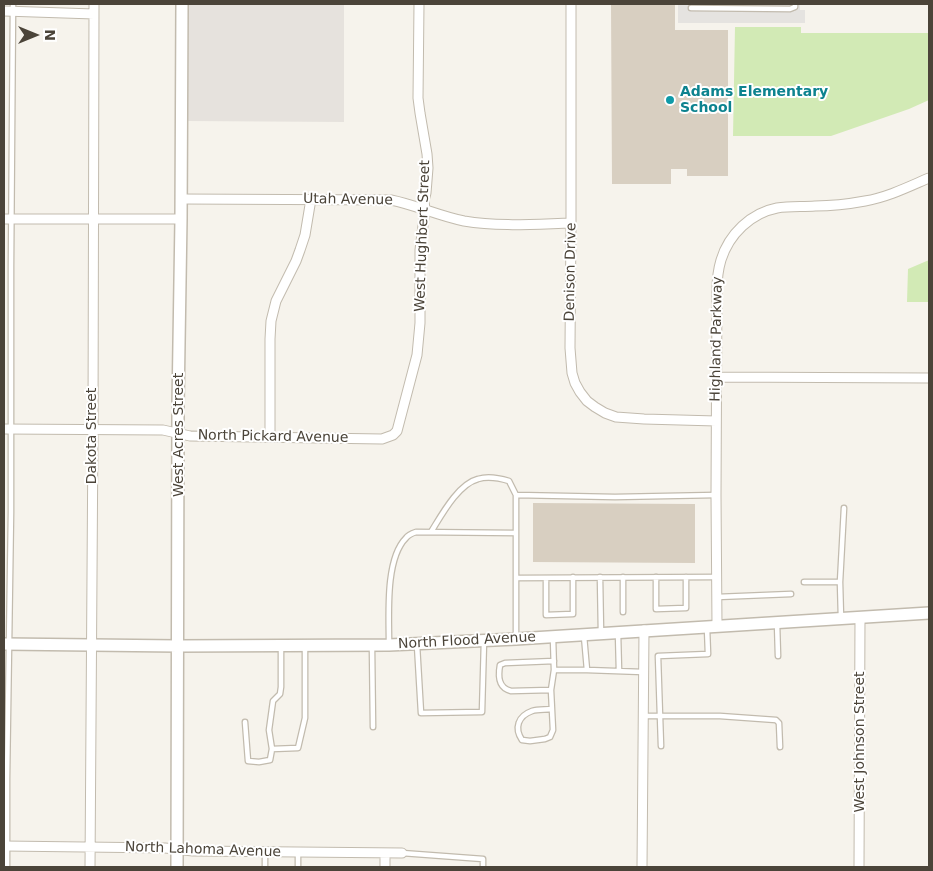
<!DOCTYPE html>
<style>
body{margin:0}
#map{position:relative;width:933px;height:871px;overflow:hidden;background:#f6f3ec;font-family:"DejaVu Sans",sans-serif}
canvas{display:block}
.frame{position:absolute;inset:0;border:5px solid #4b4439;pointer-events:none}
.north{position:absolute;left:10px;top:10px;width:50px;height:50px;-webkit-text-stroke:4px #fff;paint-order:stroke;rotate:90deg;font-size:14px;font-weight:700;line-height:20px;text-align:center;color:#4b4439}
.north::after{content:'';display:block;margin:auto;width:18px;height:22px;background:#4b4439;clip-path:polygon(50% 0,100% 100%,50% 72%,0 100%)}
</style>
<div id="map">
<canvas width="933" height="871"></canvas>
<div class="frame"></div>
<div class="north">N</div>
</div>
<script>
const ctx = document.querySelector('canvas').getContext('2d');
ctx.lineJoin = 'round';
function paint(path, color) { ctx.fillStyle = color; ctx.fill(path, 'evenodd'); }
function trace(path, color, width, dash) { ctx.strokeStyle = color; ctx.lineWidth = width; ctx.lineCap = dash ? 'butt' : 'round'; ctx.setLineDash(dash || []); ctx.stroke(path); }
function drawText(font, color, halo, rows, align = 'center') {
  ctx.font = font + ' "DejaVu Sans",sans-serif'; ctx.lineWidth = 4; ctx.setLineDash([]); ctx.textBaseline = 'middle'; ctx.strokeStyle = halo; ctx.fillStyle = color; for (const [text, x, y, turn = 0] of rows) {
    ctx.save(); ctx.translate(x, y); ctx.rotate((+turn || 0) * Math.PI / 180); ctx.textAlign = isNaN(turn) ? turn : align; if (halo) ctx.strokeText(text, 0, 0); ctx.fillText(text, 0, 0); ctx.restore();
  }
}
const industrial = new Path2D(`
 M188 4H344V122L187 121Z`);
const green = new Path2D(`
 M735 27H801V33H929V100L909 109 831 136H733Z
 M929 260V302H907L908 269Z`);
const parking = new Path2D(`
 M678 4H800V10H805V23H678Z`);
const building = new Path2D(`
 M611 4H675V30H728V176H687V169H671V184H612Z
 M533 503 695 504V563L533 562Z`);
const service = new Path2D(`
 M691 8 790 9 795 7V4
 M431 532C441 516 458 484 478 479 488 476 499 478 509 481L516 495
 M600 577 601 633
 M623 577V612
 M656 577V609L686 608V577
 M516 578 717 577
 M546 578V615L573 614V577
 M804 582H840
 M717 597 791 594
 M841 618 840 582 844 508
 M777 623 778 656
 M618 633 619 671
 M584 636 587 670
 M553 638 554 670H587L643 672
 M516 639V495L615 497 716 495
 M389 643C389 615 385 559 406 538 408 535 413 533 416 532L516 533
 M417 645 421 713 482 712 484 641
 M372 647 373 727
 M551 690 511 691C498 688 498 676 500 665L505 663 554 661
 M552 709C546 710 538 709 532 711 518 716 514 728 522 740L530 741 545 739 550 737 553 730 551 690 554 670
 M643 716H660L658 656 708 654 707 628
 M245 722 248 761 259 762 270 760 272 749 269 730 273 701 280 694 281 687V646
 M661 746 660 716H720L776 720 779 723 780 747
 M272 749 298 748 305 718V646
 M265 852V867
 M402 853 483 859V867
 M7 867V779L11 512V266L13 4
 M298 867V852`);
const minor = new Path2D(`
 M571 4V223L570 348 572 373 575 383 580 392 587 401 595 407 605 413 616 417 644 419 716 421
 M4 11 94 14
 M181 199 391 200C416 205 439 216 464 221 499 227 536 224 571 223
 M4 219H181
 M716 377 929 378
 M4 429 163 430 190 436 382 439 393 435 397 431 417 355 420 323V250L425 209 424 201 426 193 428 168 427 154 420 113 418 98 419 4
 M270 436V339L271 321 276 301 296 261 300 250 305 235 311 199
 M717 626 716 495 717 290C717 280 718 270 721 260 729 234 751 213 777 208 790 206 803 207 815 206 832 206 849 204 865 201 888 197 908 187 929 178
 M4 846 165 848 193 851 402 853
 M90 867 93 429 94 4
 M385 867V853
 M642 867 644 630
 M859 867 860 617`);
const tertiary = new Path2D(`
 M4 644 178 646 389 645 516 639 929 613
 M177 867 178 405 181 219 182 4`);
const markers = [
 [670,100,5,"#0f9aa8"]
];
const cultureNames = [
 ["Adams Elementary",680,92],
 ["School",680,108]
];
const streetNames = [
 ["Utah Avenue",348,200,1],
 ["West Hughbert Street",423,236,-88],
 ["Denison Drive",571,272,-89],
 ["Highland Parkway",717,339,-89],
 ["West Acres Street",179,435,-90],
 ["Dakota Street",92,436,-90],
 ["North Pickard Avenue",273,437,1],
 ["North Flood Avenue",467,641,-3],
 ["West Johnson Street",860,742,-90],
 ["North Lahoma Avenue",203,850,2]
];
paint(industrial, '#e6e2dd');
paint(green, '#d2eab5');
paint(parking, '#e5e3e0');
paint(building, '#d8cfc1');
trace(service, '#c2bbae', 7);
trace(minor, '#c2bbae', 11);
trace(tertiary, '#c2bbae', 14);
trace(service, '#fff', 4.5);
trace(minor, '#fff', 9);
trace(tertiary, '#fff', 11);
for (const [x, y, r, color] of markers) { const dot = new Path2D(); dot.arc(x, y, r, 0, 2 * Math.PI); ctx.fillStyle = color; ctx.fill(dot); trace(dot, '#fff', 2); }
drawText('bold 14px', '#0d838f', '#fff', cultureNames, 'left');
drawText('14px', '#4b4439', '#fff', streetNames);
</script>
